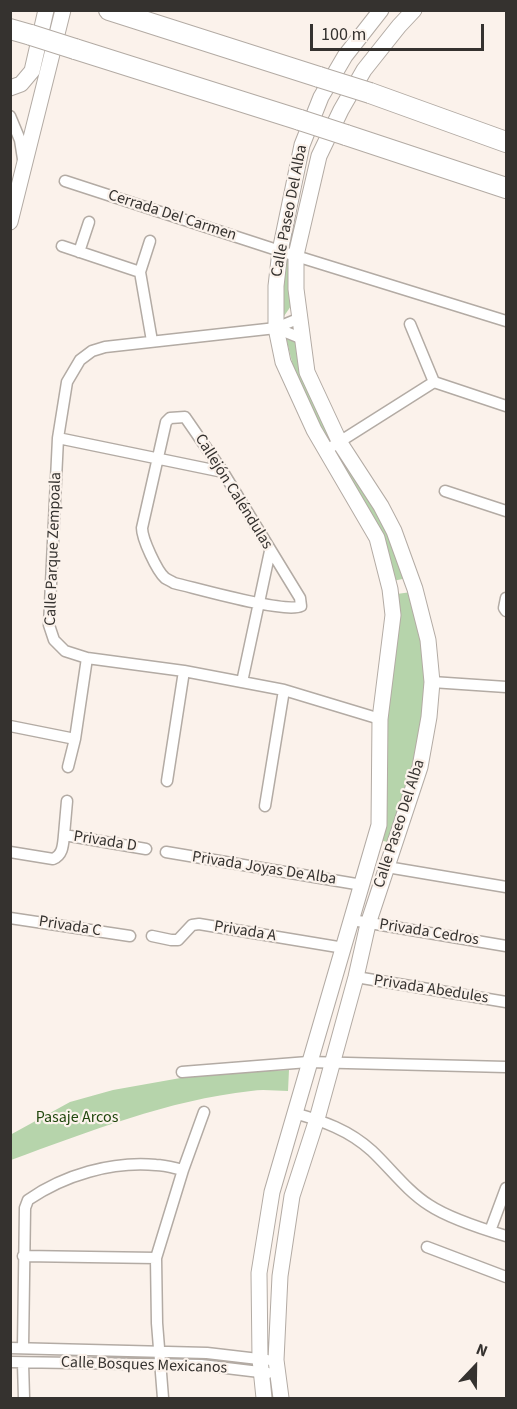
<!DOCTYPE html>
<meta charset="utf-8">
<style>
body{margin:0}
#map{position:relative;width:517px;height:1409px;overflow:hidden;background:#fbf2eb;font-family:"Source Sans 3",sans-serif}
canvas{display:block}
.frame{position:absolute;inset:0;border:12px solid #35322f;pointer-events:none}
.north{position:absolute;left:445px;top:1337px;width:60px;height:60px;-webkit-text-stroke:4px #fbf2eb;paint-order:stroke;rotate:22deg;font-size:16px;font-weight:700;line-height:24px;text-align:center;color:#35322f}
.north::after{content:'';display:block;margin:auto;width:21px;height:27px;background:#35322f;clip-path:polygon(50% 0,100% 100%,50% 72%,0 100%)}
.scale{position:absolute;left:310px;top:24px;width:174px;height:27px;box-sizing:border-box;border:3px solid #35322f;border-top:0;padding-left:8px;font-size:18px;line-height:21px;white-space:nowrap;color:#35322f;-webkit-text-stroke:4px #fbf2eb;paint-order:stroke}
</style>
<div id="map">
<canvas width="517" height="1409"></canvas>
<div class="frame"></div>
<div class="north">N</div>
<div class="scale">100 m</div>
</div>
<script>
const ctx = document.querySelector('canvas').getContext('2d');
ctx.lineJoin = 'round';
function paint(path, color) { ctx.fillStyle = color; ctx.fill(path, 'evenodd'); }
function trace(path, color, width, dash) { ctx.strokeStyle = color; ctx.lineWidth = width; ctx.lineCap = dash ? 'butt' : 'round'; ctx.setLineDash(dash || []); ctx.stroke(path); }
function drawText(font, color, halo, rows, align = 'center') {
  ctx.font = font + ' "Source Sans 3",sans-serif'; ctx.lineWidth = 4.5; ctx.setLineDash([]); ctx.textBaseline = 'middle'; ctx.strokeStyle = halo; ctx.fillStyle = color; for (const [text, x, y, turn = 0] of rows) {
    ctx.save(); ctx.translate(x, y); ctx.rotate((+turn || 0) * Math.PI / 180); ctx.textAlign = isNaN(turn) ? turn : align; if (halo) ctx.strokeText(text, 0, 0); ctx.fillText(text, 0, 0); ctx.restore();
  }
}
const green = new Path2D(`
 M282 258 291 260V306L282 319Z
 M286 338 298 339 335 438 326 442 294 370Z
 M341 448 388 525 407 578 393 581 333 453Z
 M411 592 426 644 428 713 392 843 379 840 384 729 397 594Z
 M289 1070 288 1091C276 1091 263 1089 251 1091 168 1100 88 1132 11 1160L10 1135 70 1102 113 1090 203 1074Z`);
const street = new Path2D(`
 M10 116 20 140 23 159
 M65 181 280 251 506 321
 M150 241 140 272 152 341
 M62 246 140 272
 M79 252 89 222
 M300 318 276 328 105 347 92 351 80 360 67 382 58 438 49 625 54 640 65 651 87 658 184 671 284 690 380 719
 M410 324 434 382
 M276 328 303 339
 M185 417 223 472 300 598 301 606C285 614 196 588 174 583 171 581 168 580 165 578 157 571 142 539 142 528L166 422 170 418Z
 M58 438 223 472
 M325 451 434 382 506 406
 M445 491 506 511
 M506 598 504 608 506 611
 M242 682 270 551
 M432 682 506 687
 M10 726 75 739
 M68 767 75 739 87 658
 M167 781 184 671
 M265 806 284 690
 M64 835 67 801
 M10 852 53 859C63 855 63 845 64 835L146 849
 M166 852 362 885
 M387 867 506 887
 M10 918 130 936
 M352 920 506 946
 M152 936 171 940H178L192 925 199 924 344 948
 M356 977 506 1002
 M182 1072 308 1062 506 1067
 M294 1113C323 1121 349 1130 372 1151 391 1169 407 1191 429 1205 447 1217 486 1230 506 1236
 M490 1231 506 1188
 M427 1247 506 1277
 M23 1256 156 1258
 M10 1348 207 1353 267 1360
 M23 1348 25 1208 28 1200C64 1175 112 1161 156 1165 165 1165 174 1168 183 1170
 M10 1362 201 1365 268 1373
 M23 1363 24 1398
 M163 1398 157 1323 156 1258 183 1170 204 1112`);
const secondary = new Path2D(`
 M10 88 21 84 32 71 46 10
 M10 222 63 10
 M264 1398 260 1359 259 1273 272 1192 379 825 380 719 393 615 390 589 377 538 314 430 283 362 276 328V286L280 251 302 145 321 97 345 56 381 10
 M281 1398 276 1360 280 1276 292 1196 317 1119 356 977 368 924 420 767 429 717 432 682 428 640 415 589 394 531 381 506 340 443 307 372 296 289V255L319 156 341 110 364 70 399 26 414 10`);
const highway = new Path2D(`
 M109 10 319 77
 M10 29 31 35
 M75 49 300 120
 M370 93 506 142
 M346 135 506 188`);
const highwayBridge = new Path2D(`
 M31 35 75 49
 M319 77 370 93
 M300 120 346 135`);
const streetNames = [
 ["Calle Paseo Del Alba",290,211,-79],
 ["Cerrada Del Carmen",172,216,18],
 ["Callejón Caléndulas",233,492,58],
 ["Calle Parque Zempoala",54,549,-88],
 ["Calle Paseo Del Alba",400,824,-72],
 ["Privada D",105,842,9],
 ["Privada Joyas De Alba",264,869,9],
 ["Privada C",70,927,9],
 ["Privada A",245,932,9],
 ["Privada Cedros",429,933,9],
 ["Privada Abedules",431,990,9],
 ["Calle Bosques Mexicanos",144,1366,2]
];
const parkNames = [
 ["Pasaje Arcos",77,1118]
];
paint(green, '#b6d4ab');
trace(street, '#b3aba4', 13);
trace(secondary, '#b3aba4', 17);
trace(highway, '#b3aba4', 22);
trace(street, '#fff', 10);
trace(secondary, '#fff', 15);
trace(highway, '#fff', 20);
trace(highwayBridge, '#b3aba4', 22, []);
trace(highwayBridge, '#fff', 20);
drawText('16px', '#35322f', '#fbf2eb', streetNames);
drawText('16px', '#20470d', '#fbf2eb', parkNames);
</script>
